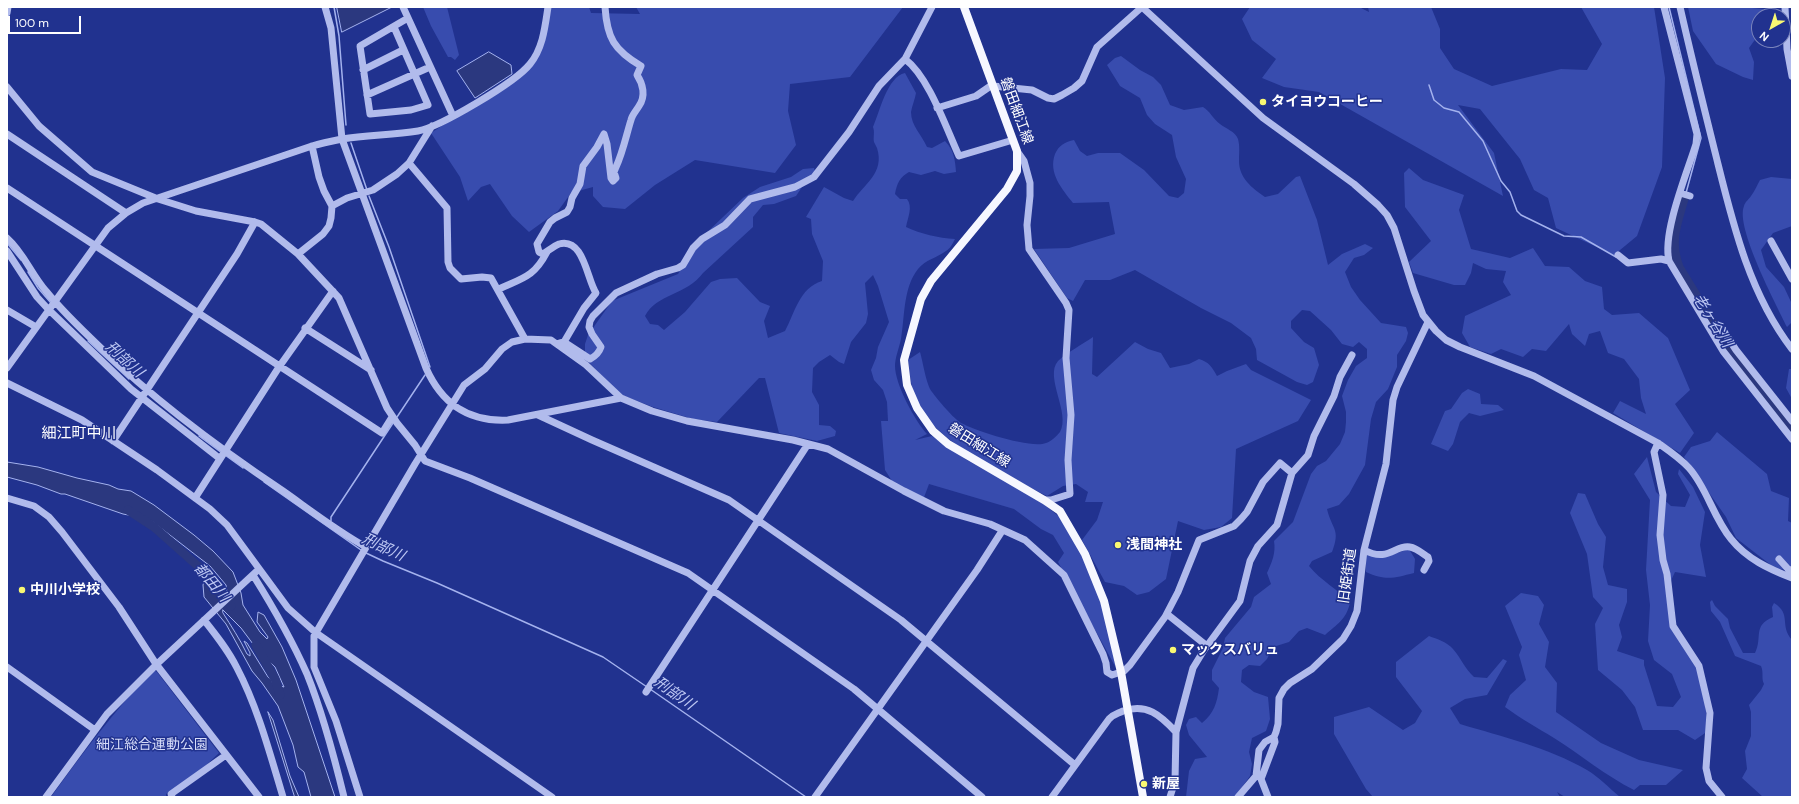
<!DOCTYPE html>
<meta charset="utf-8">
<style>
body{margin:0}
#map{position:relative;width:1799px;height:804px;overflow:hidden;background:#21328f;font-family:"DM Sans",sans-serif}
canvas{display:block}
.frame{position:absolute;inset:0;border:8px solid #fff;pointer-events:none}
.north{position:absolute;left:1751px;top:8px;width:40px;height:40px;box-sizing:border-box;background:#21328f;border:1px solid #7a84bc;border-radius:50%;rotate:219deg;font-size:11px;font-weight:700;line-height:16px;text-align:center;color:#fff}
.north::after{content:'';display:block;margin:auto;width:14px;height:18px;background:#f9f872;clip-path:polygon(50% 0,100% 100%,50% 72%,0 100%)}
.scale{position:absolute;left:8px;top:16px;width:73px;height:18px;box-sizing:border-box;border:2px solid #fff;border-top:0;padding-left:5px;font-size:12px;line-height:14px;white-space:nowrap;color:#fff;-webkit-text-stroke:3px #21328f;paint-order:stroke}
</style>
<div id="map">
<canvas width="1799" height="804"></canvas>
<div class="frame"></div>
<div class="north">N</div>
<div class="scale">100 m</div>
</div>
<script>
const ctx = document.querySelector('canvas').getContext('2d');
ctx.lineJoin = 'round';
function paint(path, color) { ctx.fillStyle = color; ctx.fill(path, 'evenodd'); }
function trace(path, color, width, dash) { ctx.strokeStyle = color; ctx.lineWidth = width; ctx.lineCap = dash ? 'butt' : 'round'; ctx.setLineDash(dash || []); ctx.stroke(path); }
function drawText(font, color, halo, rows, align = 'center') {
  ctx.font = font + ' "DM Sans","Noto Sans JP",sans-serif'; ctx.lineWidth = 3; ctx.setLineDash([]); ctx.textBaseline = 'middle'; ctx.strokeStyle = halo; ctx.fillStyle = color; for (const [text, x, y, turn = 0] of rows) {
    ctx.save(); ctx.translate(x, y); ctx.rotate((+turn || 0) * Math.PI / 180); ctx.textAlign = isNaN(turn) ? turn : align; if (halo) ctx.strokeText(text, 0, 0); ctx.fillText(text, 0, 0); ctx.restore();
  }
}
const green = new Path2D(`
 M423 7H447L459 55 455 60 451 57H448L431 26Z
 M548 7H589L591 13 640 14 636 7H903L850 77 790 84 788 111 796 145 775 173 695 160 655 185 625 209 603 207 593 196V187L571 193 558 211 529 232 512 216 490 184 481 187 468 201 460 177 431 133 505 84 537 52Z
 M1250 7H1359L1369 12 1368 7H1431L1440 29V48L1454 69 1492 86 1561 69 1587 70 1602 44 1581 7H1654L1665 78 1662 167 1637 236 1614 255 1556 228 1548 198 1534 190 1520 159 1480 109 1458 105 1494 153 1503 196 1319 92 1284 87 1262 78 1276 59 1252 40 1242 19Z
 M1688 7H1742L1763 9 1762 16H1759V34L1749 48 1754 62 1753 80 1743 77 1716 64 1693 31Z
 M1121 56 1140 70 1153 77 1161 85 1170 105 1184 110 1203 107C1210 111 1213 119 1220 124 1226 129 1235 131 1238 139 1240 146 1239 154 1239 161 1239 178 1252 188 1265 197L1278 194 1296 177 1300 176 1317 220 1328 265 1342 254 1365 244 1373 248 1364 255 1354 258 1345 272 1351 287 1360 300 1381 323 1406 327 1408 333 1406 341 1397 355V367L1388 389 1376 402 1371 419 1365 465 1349 494 1339 505 1327 509C1332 530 1341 529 1332 552L1312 561 1309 566C1321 581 1338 589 1350 603 1346 620 1337 624 1325 635L1307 628 1299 631 1289 642 1273 647 1267 659 1260 666 1249 665 1242 670 1241 682 1254 692 1268 697 1270 719 1266 731 1252 738 1249 752 1252 764 1250 776 1235 797H1186L1189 771 1195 759 1207 757 1189 735 1186 725 1189 719 1196 717 1202 723C1214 713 1217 703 1219 688L1212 680V670L1223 648 1225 638 1251 607 1254 597 1271 584 1267 573C1272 562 1276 553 1274 541L1293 522 1311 474 1317 466 1326 461 1340 444 1345 432 1346 422V412L1342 396 1348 380 1356 366 1367 358V349L1359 342 1353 347 1342 344 1331 330 1310 311 1302 310 1291 321V328L1304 342 1314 348 1319 365 1313 382 1307 385 1297 382 1257 360 1256 349 1251 338 1231 323 1201 308 1135 270 1110 280H1085L1073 301 1067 298 1034 249 1069 248 1115 234 1109 202 1073 203C1062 189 1048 173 1055 154 1059 145 1065 142 1074 140L1080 151 1087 156 1098 153H1120L1144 170 1169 196 1178 198 1184 193 1186 179 1176 157 1172 135 1155 124 1147 115 1140 98 1120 86 1107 65 1115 58Z
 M905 73 916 93C915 99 912 106 911 112 911 126 922 135 927 147L932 148 945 141C954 150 955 160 956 172L944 174 935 171 921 175 909 172C900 177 897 183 895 194L900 199H907C913 207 908 217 906 227 921 234 938 238 955 239 953 243 950 249 946 251 937 258 926 259 918 269 903 288 905 316 901 339 899 348 895 358 895 366 895 384 915 421 927 434L915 440 932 436 967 460 1037 499 1066 522 1102 596 1116 668 1058 562 1064 553 1053 535 1041 529 1014 509 929 484 923 500 892 481 885 470 881 421H888L887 402 883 390 874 380 871 370 876 358 878 347 889 322 878 286 873 275 865 283 868 314 866 323 851 342 844 364 839 362 830 355 819 362 813 368 812 392 819 405V425L830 426 836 431 835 436 817 441 779 433 765 378H759L717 422 693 419 653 407 619 394 585 358V344L588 335 612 301 678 274 702 237 743 198 760 187 791 177 803 169 814 168 816 175 804 184 796 196 774 204 763 205 753 217V227L703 273C687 295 656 294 645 316L650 324 658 325 664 330 685 312 711 282 720 279 737 278 760 302 770 306 764 321 768 338 785 331C795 313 799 288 822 281L823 261 812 234 811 219 806 217 824 187 844 198 853 201C864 184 885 173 877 148 876 146 875 144 874 142 873 137 875 132 873 127 880 111 887 77 905 73Z
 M1409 168 1423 180 1464 195 1459 210 1471 249 1510 258 1533 248 1545 266 1569 267 1585 281 1602 287 1604 309 1612 315 1639 313 1668 338 1690 390 1675 404 1694 433 1680 453 1613 413 1620 401 1646 414 1641 398 1639 379 1624 359 1608 353 1600 331 1589 334 1585 346 1572 334 1569 324 1546 351 1532 349 1523 357 1501 349 1491 354 1470 347 1462 333 1465 316 1511 295 1503 282 1506 271 1486 269 1473 263 1471 273 1465 285H1454L1413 273 1409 262 1431 241 1405 207 1404 173Z
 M1771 177 1792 179V226L1773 233 1761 250 1766 267 1784 287 1792 304V322L1787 327C1776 304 1735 227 1744 206 1745 202 1749 199 1751 196 1755 191 1757 185 1760 180Z
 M1093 337 1092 374 1097 377 1135 342 1148 349 1161 353 1170 368 1189 364 1199 359C1209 362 1212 367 1217 376L1227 371 1246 364 1251 370 1311 400 1298 421 1236 449 1232 518 1221 527 1204 530 1178 521 1166 579 1149 592 1137 595 1124 586 1105 582 1082 540 1097 520 1103 502H1085L1088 492 1076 484 1063 486 1047 496C1030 488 1014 478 998 469 966 451 927 432 914 393 910 383 910 371 908 360L920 352C923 362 926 384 932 392 938 400 954 419 961 423 976 431 1031 449 1046 443 1050 442 1057 436 1060 432 1071 413 1044 377 1058 361 1066 353 1083 344 1093 337Z
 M1789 369H1792V399L1786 388Z
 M1468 389 1480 394 1481 404 1498 405 1504 410 1480 416 1469 413 1460 422 1453 444 1448 451 1431 444 1445 411 1451 409 1462 393Z
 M1717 432 1767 474 1771 491 1789 498 1788 521 1792 523V570L1776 569 1736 538 1726 517 1684 457 1691 447 1710 441Z
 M1647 457 1656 492 1671 506 1685 507 1690 495 1678 474 1679 469 1693 487 1705 512 1700 545 1706 577 1675 572 1669 585 1671 625 1697 666 1705 702 1708 731 1695 740 1678 730H1643L1635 707 1622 690 1598 670 1595 624 1603 608 1593 597 1587 554 1570 513 1578 493 1585 494 1598 524 1606 537 1603 567 1608 585 1627 589V602L1619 625 1622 637 1617 651 1644 660V665L1657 706 1673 707 1681 697 1672 674 1654 660 1648 641 1650 605 1646 570 1650 500 1634 474Z
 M1409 549 1415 559 1414 573C1394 578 1386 581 1366 572V554L1388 556Z
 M1521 593 1538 596 1544 605 1539 624 1549 642 1545 667 1557 683 1556 712 1601 743 1639 760 1683 770 1666 785H1640L1634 790C1606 776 1581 755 1554 738 1538 728 1521 719 1505 707L1510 695 1526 680 1519 655 1522 647 1505 606Z
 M1712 600 1715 606 1728 619 1730 628 1743 653H1755C1763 637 1752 626 1773 617L1772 607 1774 603C1792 614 1779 625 1792 640V797H1763L1742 778 1747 769 1745 751 1751 736V712L1749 705 1761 690 1764 684C1761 678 1764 673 1761 666L1735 656 1720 622 1711 611 1710 602Z
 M1429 636C1437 639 1447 642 1453 649 1461 658 1465 669 1474 677L1487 678 1503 659 1507 661 1487 695 1465 699 1450 708 1460 724C1503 737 1547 747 1587 770 1599 777 1609 788 1620 797H1565L1557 792 1560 797H1373L1366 789 1334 734V717L1369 707 1403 730 1415 723 1422 711 1396 677V662Z
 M154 670 157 672 219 753 201 770 166 794V797H51C83 753 115 709 154 670Z`);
const water = new Path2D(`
 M337 7H392L342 32Z
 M489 52 511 65 512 74 475 98 457 71Z
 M7 462 38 467 77 478 109 485 118 489 131 491 154 505 194 535 213 551 233 572 241 593 243 605 260 632 267 639 268 637 257 622 258 612 264 615 282 647 296 680 335 797H311L304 772 298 767 293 745 278 706 262 683 252 671 226 624 204 597 203 585 205 578C213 588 218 598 229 606L226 585 210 566 153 522 144 518 123 514 65 494H61L37 485 7 477ZM223 610 241 628 259 652 275 667 284 687 273 684 271 679 268 677 247 643 244 641 250 653V656L247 654C240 639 231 626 223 613Z
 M268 712 273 720 290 776 299 797H295Z`);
const stream = new Path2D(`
 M334 7 339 36 346 125
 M1669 7 1701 138 1686 193
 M1429 85 1434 100 1444 108 1459 112 1483 141 1501 181 1510 192 1517 211 1521 215 1564 236 1581 237 1616 257
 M351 143 367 190
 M369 196 389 247 430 367
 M7 243 21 260
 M1670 257H1675
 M28 272 38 288 51 303
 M88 341 129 379
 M397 417 425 375
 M199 436 222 453
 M225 455 243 468
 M264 482 361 550
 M331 521V517L393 423
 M366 553 383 561 437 583 603 657 647 687
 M650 689 806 797`);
const river = new Path2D(`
 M1684 199C1677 224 1669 241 1679 267L1729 349 1792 429
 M128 510 154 527 199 567 231 606
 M256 645 275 679 280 695`);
const minor = new Path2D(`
 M325 7 331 28 342 139 426 368C442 404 468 422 508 420L621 398 652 411 687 421 793 440 828 449 904 491 944 511 990 524 1025 540 1064 575 1103 654 1106 663 1107 672 1112 675 1124 671 1130 665 1165 617 1178 592 1199 540 1234 526 1241 519 1247 512 1263 482 1280 463 1292 473
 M403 7 453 116
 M1142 7 1263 118 1354 184 1378 205 1387 215 1394 228 1414 291 1423 315 1436 331 1446 340 1460 347 1534 376 1658 443C1668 450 1680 458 1689 468 1707 488 1713 517 1731 539 1747 559 1769 569 1792 578
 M1664 7 1697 134 1696 144C1687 173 1662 233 1669 261L1723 351 1792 439
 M1680 7C1691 55 1703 104 1715 152 1732 220 1748 292 1792 349
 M1785 7 1787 49 1792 76
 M7 13 8 7
 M394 27 428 105 411 110 370 114 360 46 408 18
 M905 59C929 77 946 128 959 156L1013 140
 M363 70 403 50
 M993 86 1032 90 1048 98 1054 99 1062 95 1074 88 1082 81 1097 47 1142 7
 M7 87 39 126 92 172 158 199 196 211 255 222 261 224 298 254
 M367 95 430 67
 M937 108 976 96 992 85
 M7 134 126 213
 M312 146 319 177 324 191 332 206 331 218 329 226 323 234 298 254 339 298 387 408 397 423 415 445 425 461 470 478 688 573 854 689 982 797
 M1017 151 1024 161 1030 183V196L1027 225 1029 249 1066 303 1069 310 1066 358 1071 415 1068 460 1070 494 1051 500H1044
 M409 163 447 208 448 262 450 268 461 279 482 277 491 278 525 339
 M7 188 382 433 392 417
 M1680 193 1690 196
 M332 206 347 198 373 190 397 174 409 163 432 126
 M7 238C24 253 31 274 46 291 62 311 82 330 101 348 156 402 219 448 283 491 310 510 337 531 366 547
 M1771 241 1792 279
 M7 251 37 297 48 309 131 389 219 458
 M1618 255 1628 263 1661 259 1669 261
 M499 289C523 278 534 277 547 252
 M7 310 36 327
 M305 328 371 370
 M1711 329 1716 325 1723 330 1736 350 1792 421
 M564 342 590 359C596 356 599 353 601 347L592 334 589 327 590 321 593 316 616 293 657 274 678 268 683 265 693 248 702 239 725 225 750 199 795 187 814 177 849 132 879 86 905 59 932 7
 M560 343 564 342 584 308 596 293C587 280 584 237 559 244 554 246 548 251 543 254L539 252 537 244 550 222 555 218 567 212 570 207 572 198 580 184 583 166 597 147 604 134 607 144 611 178 613 181 616 178 614 172 616 167C623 152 626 136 631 120 632 115 636 111 639 106 646 96 643 84 637 75L641 66C614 50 607 38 605 7
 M7 368 108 228 126 213 143 203 312 146C322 143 332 141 342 139 367 135 393 135 418 131 440 127 516 82 530 64 543 48 545 27 548 7
 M7 383 82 420 157 470 210 509 227 525 288 608 315 632 552 797
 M538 415 592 440 729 500 901 620 1075 765
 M113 441 237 254 255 222
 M1658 443 1654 452 1663 495 1660 535 1663 560 1667 574 1673 626 1699 666 1710 713 1706 768 1709 781 1722 797
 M7 498 34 506 49 517 62 532 119 607 156 664 259 797
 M195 498 279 367 333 291
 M1364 550C1389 563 1395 544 1410 547 1416 548 1422 553 1428 557L1429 561 1424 570
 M1779 559 1788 569 1792 571
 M253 575C273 607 292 640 307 674 323 714 334 756 344 797
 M1167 614 1207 646
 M204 620C216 635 228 650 237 668 258 708 270 754 283 797
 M7 667 95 730
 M646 692 808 444
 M1176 732 1193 668 1204 650 1240 601 1250 561 1258 546 1277 525 1292 473 1308 455 1314 436 1334 396 1340 377 1352 355
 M46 797 107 714 158 663 259 569
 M172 797 171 794 226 755
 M360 797 336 721 314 667V636L415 464 464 385 485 369 502 349 512 342 525 339 551 340 586 365 621 398
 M815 797 977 570 1002 531
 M1052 797 1109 719C1114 714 1117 714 1123 711 1147 703 1160 715 1176 732L1175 781 1170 797
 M1238 797 1256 776 1259 750 1265 742 1274 737 1276 732 1278 724 1279 698 1284 689 1290 683 1312 669 1343 639 1351 626 1357 611 1364 550 1386 464 1393 400 1397 387 1428 322
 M1268 797 1261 779 1275 742 1274 737`);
const major = new Path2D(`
 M964 7 1017 151V171L1007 189 931 281 921 299 904 360 907 385 917 408 933 431 948 444 1044 500 1060 511 1085 554 1104 601 1121 672 1143 797`);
const markers = [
 [1263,102,4,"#f9f872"],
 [1118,545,4,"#f9f872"],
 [22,590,4,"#f9f872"],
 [1173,650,4,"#f9f872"],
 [1144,784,4,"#f9f872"]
];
const poiNames = [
 ["タイヨウコーヒー",1271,102],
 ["浅間神社",1126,545],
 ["中川小学校",30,590],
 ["マックスバリュ",1181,650],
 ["新屋",1152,784]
];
const streetNames = [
 ["磐田細江線",1016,111,70],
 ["磐田細江線",979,446,32],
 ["旧姫街道",1348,576,-82]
];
const parkNames = [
 ["細江総合運動公園",152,745]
];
const waterNames = [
 ["老ヶ谷川",1712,321,58],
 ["刑部川",124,360,42],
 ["刑部川",383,548,25],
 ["都田川",211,583,50],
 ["刑部川",674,694,35]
];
const neighbourhoodNames = [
 ["細江町中川",79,434]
];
paint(green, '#384cae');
paint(water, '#2b387f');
trace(water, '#a4b2ee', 1);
trace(stream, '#a4b2ee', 1.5);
trace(river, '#2b387f', 9);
trace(minor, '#b1bbec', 7);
trace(major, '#f6f7ff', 8);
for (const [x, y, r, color] of markers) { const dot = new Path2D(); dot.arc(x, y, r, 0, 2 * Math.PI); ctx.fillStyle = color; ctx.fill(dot); trace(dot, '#21328f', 1.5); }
drawText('bold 14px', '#fff', '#21328f', poiNames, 'left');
drawText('14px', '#fff', '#21328f', streetNames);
drawText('14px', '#d6dcf9', '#21328f', parkNames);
drawText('italic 15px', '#bdc7f3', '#21328f', waterNames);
drawText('15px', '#fff', '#21328f', neighbourhoodNames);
</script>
